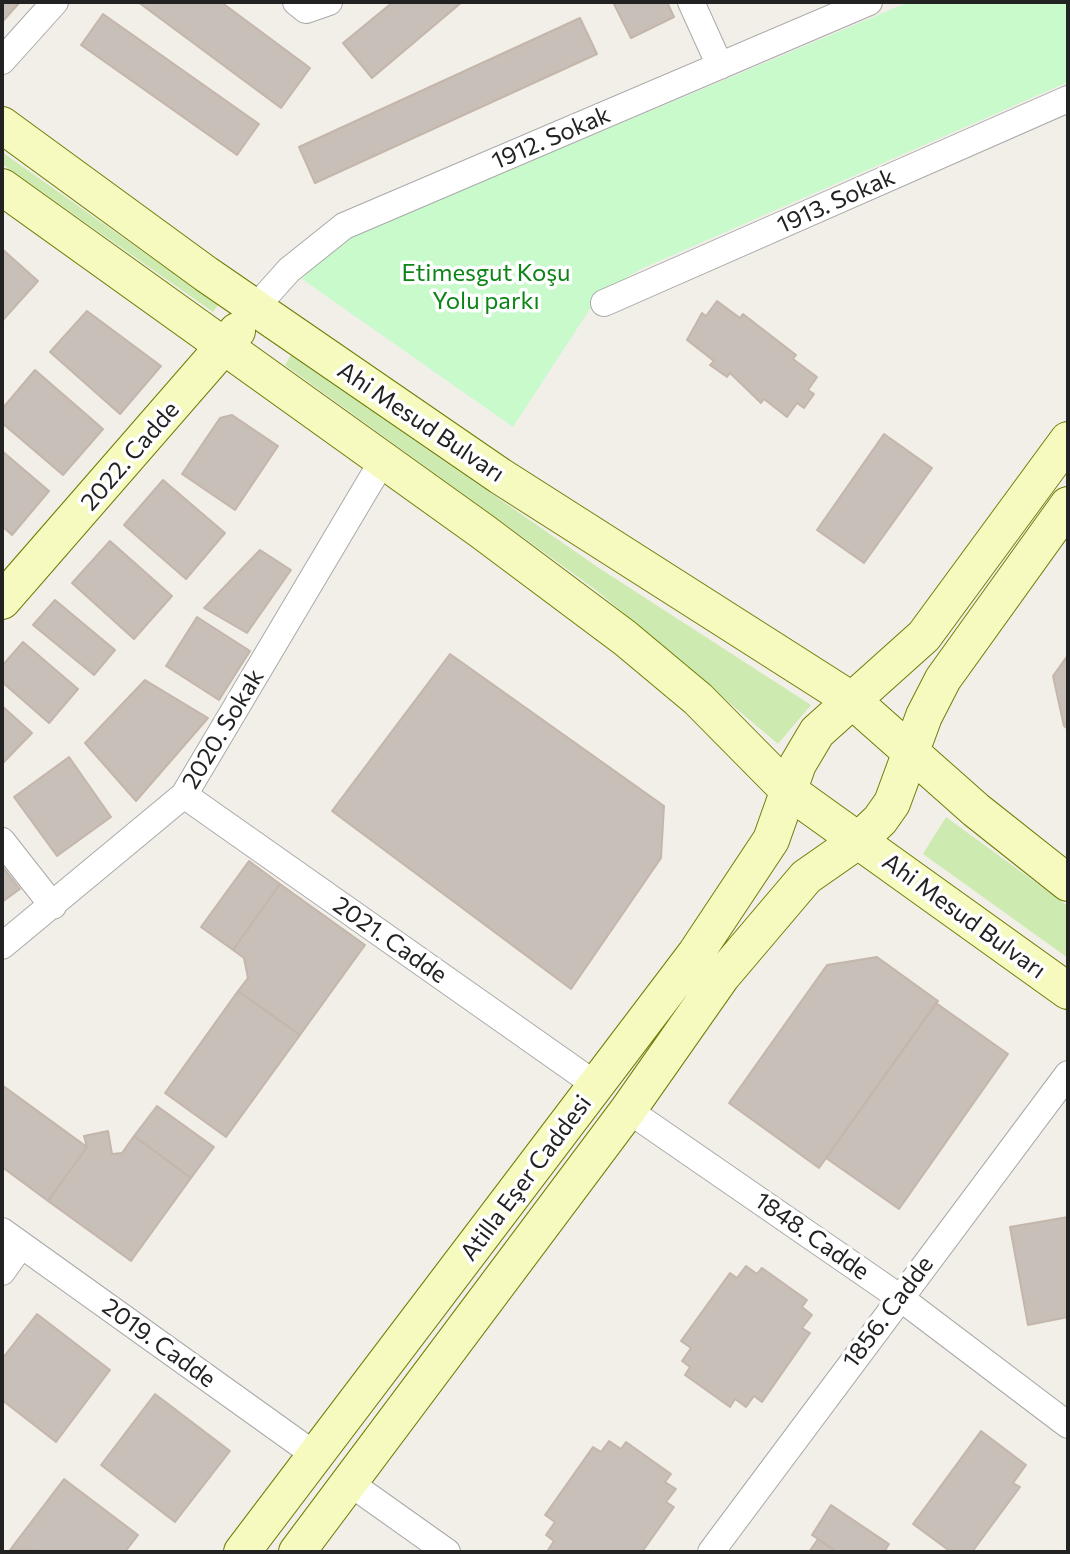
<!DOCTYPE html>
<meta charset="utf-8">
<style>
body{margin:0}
#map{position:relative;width:1070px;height:1554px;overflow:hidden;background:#f2efe9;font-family:Commissioner,sans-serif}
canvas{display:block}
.frame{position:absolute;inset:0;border:4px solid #222;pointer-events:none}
</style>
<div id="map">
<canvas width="1070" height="1554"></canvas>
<div class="frame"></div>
</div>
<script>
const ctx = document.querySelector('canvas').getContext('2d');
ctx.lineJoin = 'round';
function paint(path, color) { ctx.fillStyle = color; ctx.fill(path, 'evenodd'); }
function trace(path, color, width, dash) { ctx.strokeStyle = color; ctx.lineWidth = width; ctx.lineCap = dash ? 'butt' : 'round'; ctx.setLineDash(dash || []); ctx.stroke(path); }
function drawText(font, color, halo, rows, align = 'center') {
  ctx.font = font + ' Commissioner,sans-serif'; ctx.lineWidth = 7; ctx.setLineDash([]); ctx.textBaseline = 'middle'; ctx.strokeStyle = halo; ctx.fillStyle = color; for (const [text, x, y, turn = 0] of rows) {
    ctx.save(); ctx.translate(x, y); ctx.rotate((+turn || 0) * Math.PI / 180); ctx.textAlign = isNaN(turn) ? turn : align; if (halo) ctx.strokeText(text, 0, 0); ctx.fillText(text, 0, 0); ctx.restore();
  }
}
const grass = new Path2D(`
 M2 152 218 305 213 312 2 164Z
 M291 355 599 568 811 705 778 744 596 590 285 365Z
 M946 817 1068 906V958L923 854Z`);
const park = new Path2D(`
 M909 2H1068V82L641 269 601 292 513 427 302 279 330 246Z`);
const building = new Path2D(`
 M2 2H20L3 21 2 20Z
 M138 2H221L310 68 281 108Z
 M393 2H462L372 78 343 43Z
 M613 2H667L674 17 631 38Z
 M103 14 259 124 237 155 81 45Z
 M580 18 597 54 315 183 299 147Z
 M2 249 38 281 2 321Z
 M717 301 740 318 743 314 796 355 793 359 817 377 808 390 814 394 804 408 797 403 787 417 764 399 761 403 730 373 727 377 710 365 714 361 687 340 702 313 706 316Z
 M87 311 161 366 120 414 50 352Z
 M35 370 103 429 63 475 2 423V409Z
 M232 415 278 446 235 510 182 474 220 418Z
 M884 434 932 468 864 563 817 530Z
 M2 451 49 491 12 535 2 526Z
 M163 480 225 533 186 579 124 525Z
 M110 541 172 596 134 639 72 583Z
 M260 550 291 570 247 633 204 608Z
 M55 600 115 650 94 675 33 625Z
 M197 617 250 651 219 700 166 666Z
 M23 642 78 689 49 723 2 682V666Z
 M450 654 664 806 661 858 571 989 332 811Z
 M1068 655V729L1064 726 1053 676Z
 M145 680 208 718 136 801 85 743Z
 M2 706 32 733 2 764Z
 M69 757 111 817 57 856 14 797Z
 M249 861 280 884 233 950 201 927Z
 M2 866 20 889 2 902Z
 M280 884 365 945 300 1035 238 991 248 978 244 958 233 950Z
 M877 957 938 1001 819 1168 729 1103 827 965Z
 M238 991 300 1035 226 1137 165 1093Z
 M936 1003 1008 1054 899 1209 826 1158Z
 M2 1085 87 1147 48 1201 2 1167Z
 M157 1106 214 1147 191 1178 134 1136Z
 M108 1131 112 1154 122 1153 134 1136 191 1178 131 1261 48 1201 87 1147 84 1136Z
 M1068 1217V1317L1028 1325 1010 1227Z
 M746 1266 757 1274 762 1268 807 1300 802 1307 812 1315 802 1328 810 1333 762 1402 754 1396 746 1407 735 1399 730 1407 685 1375 690 1367 682 1361 691 1348 681 1341 730 1273 737 1278Z
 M37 1314 110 1370 56 1442 2 1400V1359Z
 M155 1394 230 1451 175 1522 101 1465Z
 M981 1431 1026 1465 1013 1483 1020 1487 972 1552H951L913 1524Z
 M609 1441 621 1449 626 1442 671 1474 665 1482 676 1489 666 1502 674 1507 642 1552H552L548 1550 554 1541 546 1535 555 1522 545 1515 593 1447 601 1452Z
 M64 1479 138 1535 125 1552 10 1550Z
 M831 1505 889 1544 884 1552H837L812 1535Z
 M818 1539 837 1552H809Z`);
const street = new Path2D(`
 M296 2 306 10 329 2
 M691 2 720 66
 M2 61 55 2
 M604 303 1068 99
 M255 308 289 270 344 226 869 2
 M184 795 596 1085
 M2 841 53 906
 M2 946 184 795 383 460
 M628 1110 899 1297 1068 1425
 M2 1231 315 1455
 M2 1272 21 1245
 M347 1481 447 1552
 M711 1552 1068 1074`);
const secondary = new Path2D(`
 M2 125 206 274 500 476 853 701 976 810 1068 883
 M2 187 482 531 625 638 698 699 789 791 1068 991
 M2 601 237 331
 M242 1552 696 953 771 840 798 764 817 732 924 636 1068 440
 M297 1552 628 1110 722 976 806 877 859 840 880 820 892 803 924 716 943 679 1068 505`);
const streetNames = [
 ["1912. Sokak",551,138,-23],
 ["1913. Sokak",836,201,-24],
 ["Ahi Mesud Bulvarı",421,422,34],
 ["2022. Cadde",130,456,-49],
 ["2020. Sokak",223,729,-59],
 ["Ahi Mesud Bulvarı",964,916,36],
 ["2021. Cadde",390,940,35],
 ["Atilla Eşer Caddesi",526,1178,-53],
 ["1848. Cadde",812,1236,35],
 ["1856. Cadde",888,1312,-53],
 ["2019. Cadde",159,1343,36]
];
const parkNames = [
 ["Etimesgut Koşu",486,273],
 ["Yolu parkı",486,301]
];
paint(grass, '#cdebb0');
paint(park, '#c8facc');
paint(building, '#c7bfb8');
trace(building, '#c4b6ab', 2);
trace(street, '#a9a9a9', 28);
trace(secondary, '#707d05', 38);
trace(street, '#fff', 26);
trace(secondary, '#f7fabf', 36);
drawText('24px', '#222', '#fff', streetNames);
drawText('24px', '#0c8416', '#fff', parkNames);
</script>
